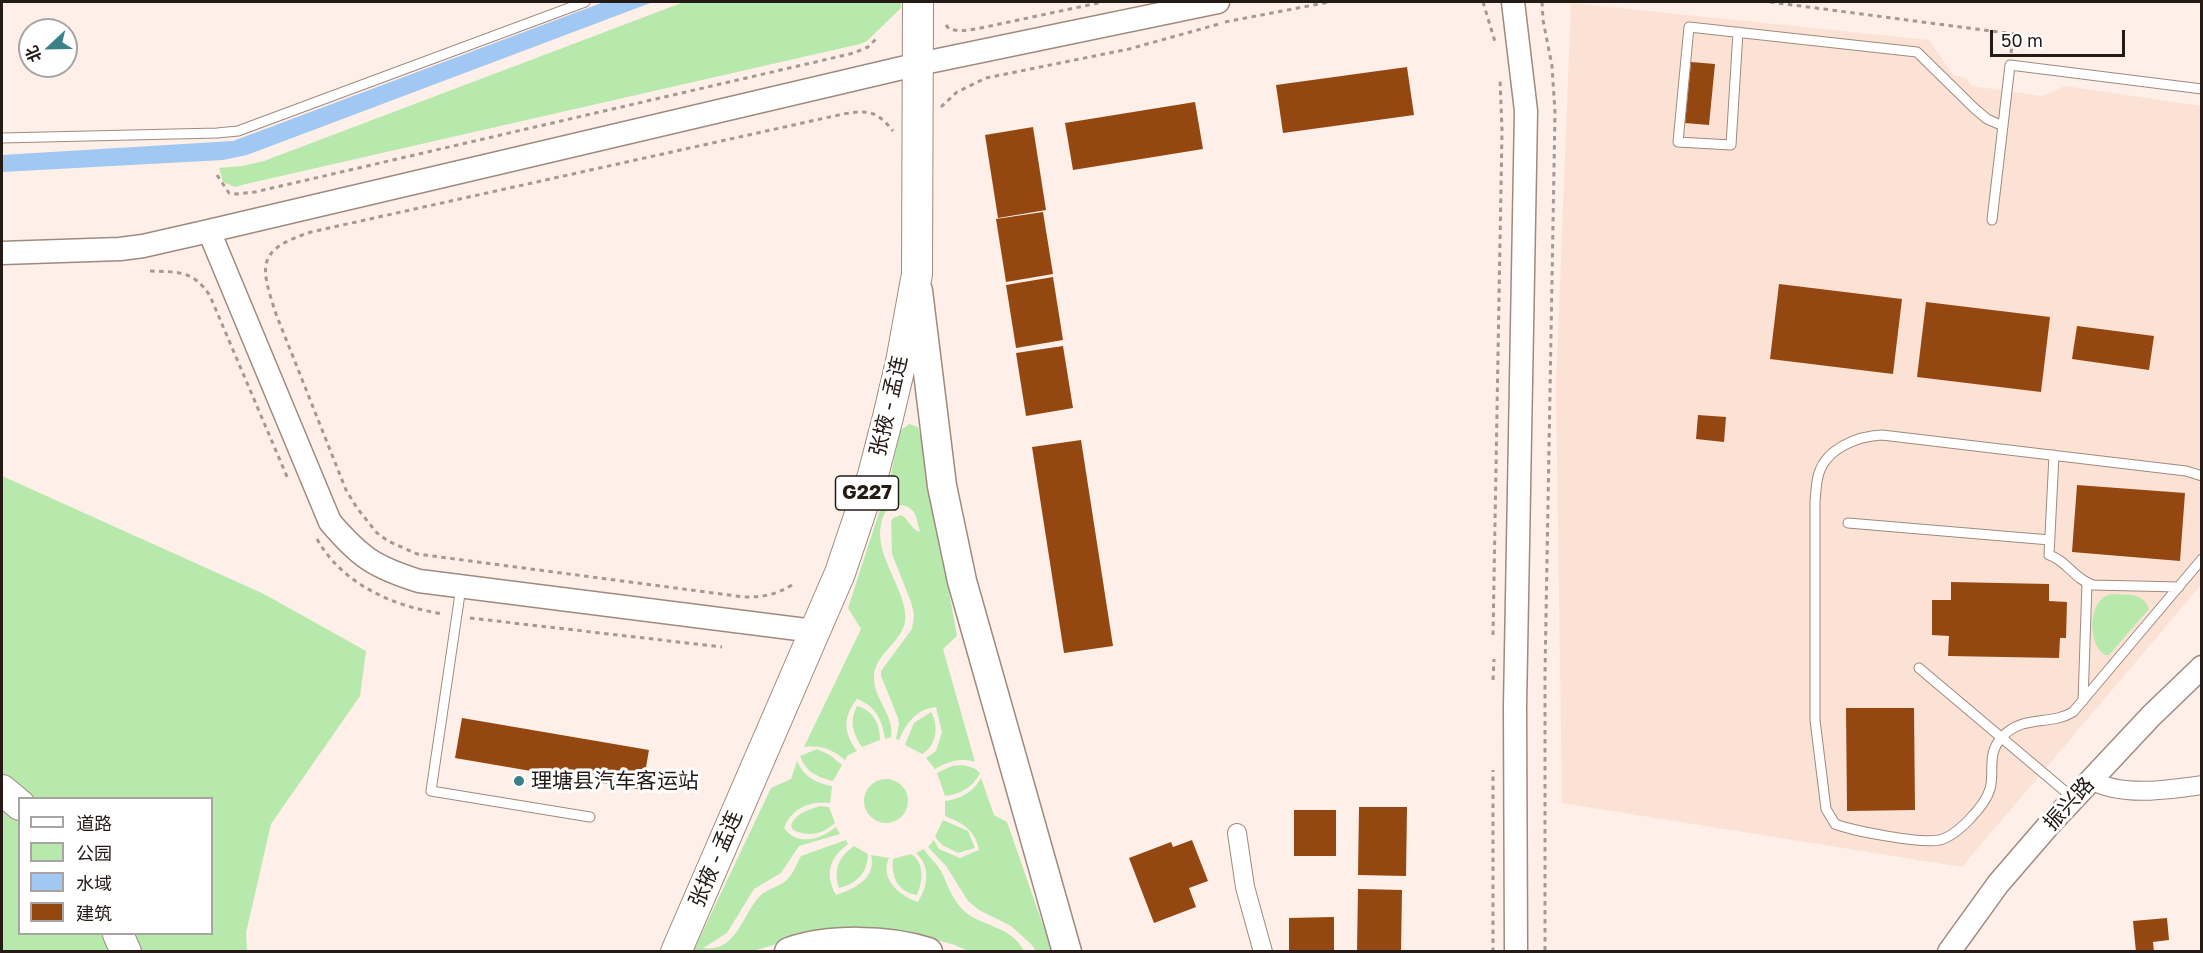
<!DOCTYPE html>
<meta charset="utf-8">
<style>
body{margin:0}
#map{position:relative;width:2203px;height:953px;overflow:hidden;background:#feefe8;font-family:"Golos Text","Noto Sans SC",sans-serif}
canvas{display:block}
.frame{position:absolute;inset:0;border:3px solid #241b17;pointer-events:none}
.legend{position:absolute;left:18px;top:797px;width:195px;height:138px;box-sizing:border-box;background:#fff;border:2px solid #a7a4a2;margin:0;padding:8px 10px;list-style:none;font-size:18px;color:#241b17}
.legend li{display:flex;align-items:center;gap:12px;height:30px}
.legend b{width:30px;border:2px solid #a7a4a2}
.north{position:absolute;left:18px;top:18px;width:60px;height:60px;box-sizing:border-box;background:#fff;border:2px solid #a7a4a2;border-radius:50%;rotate:248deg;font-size:16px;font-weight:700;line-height:24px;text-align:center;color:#241b17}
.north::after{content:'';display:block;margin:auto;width:21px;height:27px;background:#3a818a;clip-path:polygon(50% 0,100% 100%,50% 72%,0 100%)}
.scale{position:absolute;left:1990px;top:30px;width:135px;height:27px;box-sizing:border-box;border:3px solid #241b17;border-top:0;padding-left:8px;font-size:18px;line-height:21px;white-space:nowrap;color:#241b17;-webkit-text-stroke:4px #fff;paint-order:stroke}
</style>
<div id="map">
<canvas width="2203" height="953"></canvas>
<div class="frame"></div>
<ul class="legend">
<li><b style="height:8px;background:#fff"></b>道路</li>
<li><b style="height:16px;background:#b8e9ac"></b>公园</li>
<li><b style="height:16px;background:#a0c8f2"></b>水域</li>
<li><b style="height:16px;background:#954711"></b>建筑</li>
</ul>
<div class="north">北</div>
<div class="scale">50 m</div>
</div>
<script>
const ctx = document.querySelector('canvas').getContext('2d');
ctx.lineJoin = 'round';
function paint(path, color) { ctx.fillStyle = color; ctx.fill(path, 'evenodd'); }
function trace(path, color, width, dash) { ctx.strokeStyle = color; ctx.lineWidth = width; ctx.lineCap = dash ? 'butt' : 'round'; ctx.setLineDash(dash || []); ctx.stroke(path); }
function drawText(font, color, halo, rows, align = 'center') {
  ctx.font = font + ' "Golos Text","Noto Sans SC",sans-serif'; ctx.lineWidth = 6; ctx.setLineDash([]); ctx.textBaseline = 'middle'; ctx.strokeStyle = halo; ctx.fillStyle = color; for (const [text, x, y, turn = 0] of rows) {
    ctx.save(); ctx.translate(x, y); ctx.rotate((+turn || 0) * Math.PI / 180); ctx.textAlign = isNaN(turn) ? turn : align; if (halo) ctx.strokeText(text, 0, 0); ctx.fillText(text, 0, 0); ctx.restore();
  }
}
const built = new Path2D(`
 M1571 3 1929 40 1953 75 1966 78 1972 86 2042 96 2065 86 2201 106V585L1962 867 1562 803 1556 387Z`);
const green = new Path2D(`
 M684 2H901V8L867 41 860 44 246 184 235 187 223 182 219 168 242 166 264 161Z
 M909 424 918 427 921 437 957 636 943 649 975 762C959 757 948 762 935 769L926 758 936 751 942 732 936 707C917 709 906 723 899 740L896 739 899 724 898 718 881 676V671L912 629 914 615 911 602 892 554 891 521 893 518 901 515C909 519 911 530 920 532 918 526 917 516 913 511 904 501 887 505 883 517 881 521 880 530 880 535 881 564 909 597 905 622 901 643 874 655 874 677 873 698 895 716 891 737L885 739C882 720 876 706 857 699 843 717 843 732 857 751L848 755 845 760C832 749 821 745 804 747L861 629 848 608 890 479 900 431Z
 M2 476 264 594 366 651 360 696 271 824 246 933 247 951H141L135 934H212V798H33L2 775Z
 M2112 594C2126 595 2144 592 2149 609L2109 655H2105C2087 644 2087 598 2112 594Z
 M857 706C873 710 880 724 880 740L862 747C853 733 849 722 857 706Z
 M931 712C939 725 937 746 922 754L905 745 914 723Z
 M817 749 830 755 842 765 833 781C817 777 806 772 800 756Z
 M797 761C804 777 816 783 832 786L830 803C809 801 792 808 784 828 798 847 821 839 836 827L840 834 799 846 781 873 754 889 727 933 703 948C736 953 743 914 759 897 765 890 775 888 783 883 792 877 796 865 801 856L846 840 848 844C830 858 824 873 836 895 854 889 877 878 871 855L889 858C879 879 900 896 918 902 928 885 931 867 916 853L924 849C929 858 937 863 941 871 948 885 952 900 964 911 982 927 1012 926 1024 951H969L952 944 913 934 797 938 753 951 693 952 771 788 791 779Z
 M963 765 974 768 980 773C974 786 960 795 945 796L937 773 952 766Z
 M981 778 994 815 1007 822 1052 951H1036L1031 944 1011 926 979 910 968 901 946 866 928 847 934 840 939 849 960 858 979 850C975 830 963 823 945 816V801C961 799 973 792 981 778Z
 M864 801a22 22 0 1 1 44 0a22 22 0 1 1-44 0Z
 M2 798 19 818 20 934H101L111 951H2Z
 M820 806 829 807 835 823C822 835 809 837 793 830L791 826C795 813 808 810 820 806Z
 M943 820 968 831 975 848 958 853 942 845 935 837Z
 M854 846 868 854C867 873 858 883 839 888 833 869 839 857 854 846Z
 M911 854C925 863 923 881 917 895 898 892 891 877 893 859Z`);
const water = new Path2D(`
 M604 2H653L247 155 223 160 2 172V155L233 141Z`);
const building = new Path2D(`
 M1691 62 1715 64 1709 125 1685 123Z
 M1407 67 1414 115 1283 133 1276 85Z
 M1195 102 1203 149 1073 170 1065 123Z
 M1033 127 1046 210 998 218 985 135Z
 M1043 212 1053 274 1006 282 996 219Z
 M1053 277 1063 340 1016 348 1006 285Z
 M1779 284 1902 299 1893 374 1770 359Z
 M1926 302 2050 317 2041 392 1917 377Z
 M2077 326 2154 336 2149 370 2072 359Z
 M1063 346 1073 408 1026 416 1016 353Z
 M1698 415 1726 417 1724 442 1696 439Z
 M1081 440 1113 646 1064 653 1032 447Z
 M2077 485 2185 493 2180 561 2072 552Z
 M1951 582 2049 584V601L2067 602 2066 638H2060L2059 658 1948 656 1949 636 1932 635V600H1951Z
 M1846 708H1914L1915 810 1847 811Z
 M462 718 649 750 642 790 455 758Z
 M1359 807H1407L1406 876 1358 875Z
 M1294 810H1336V856H1294Z
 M1192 840 1208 881 1189 888 1196 907 1154 923 1129 858 1171 842 1173 847Z
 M1358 889 1402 890 1401 952H1357Z
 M1334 917V952H1289V918Z
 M2167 918 2169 940 2153 942 2154 952H2136L2133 921Z`);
const path = new Path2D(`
 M1483 2 1496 45
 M1542 2 1543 20 1552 66 1555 112 1545 673V952
 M1770 2 2014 34 2011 53
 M1225 22 1329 2
 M946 25 949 29 960 31 976 29 1103 2
 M941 107 957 92 986 78 1129 49 1219 24
 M217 175 229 193 237 194 255 192 854 53 868 47 877 38
 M150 271C178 272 193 270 210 296L288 479
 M317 539C343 585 393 606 443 614
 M792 585C776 595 762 597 744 597L417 554 388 541 377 533 357 508 346 490 276 314C260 265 256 250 311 232L843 114C868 110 876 110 893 131
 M470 618 722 647
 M1493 635 1502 131 1500 79
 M1493 680 1494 659
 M1493 952V770`);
const service = new Path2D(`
 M1738 32 1731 145 1678 142 1689 27 1917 52 1974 108 1987 119 2003 126
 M2 138 217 133 238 131 585 2
 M1992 220 2010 65 2202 89
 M2054 455 2049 555C2066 560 2075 580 2093 585L2179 587
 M2202 476 2186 471 1882 435C1858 436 1827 448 1819 473 1816 481 1816 492 1815 501V720L1826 809 1835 824C1853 831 1921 844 1939 840 1956 837 1985 806 1990 789 1995 772 1986 754 2002 737 2023 714 2050 726 2073 712L2202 559
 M1848 523 2050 540
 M461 587 431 791 590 817
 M1919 668 2073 798
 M2083 701 2087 583`);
const minor = new Path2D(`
 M2091 780C2121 797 2168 790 2202 785
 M1237 833 1245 887 1263 952`);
const tertiary = new Path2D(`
 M1513 2 1526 111 1515 706 1516 952
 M2 253 120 249 143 246 209 231
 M814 631 419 581C374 567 360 557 330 522L209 231 919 64 1218 2
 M1949 952 1998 884 2048 826 2151 716 2202 667`);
const primary = new Path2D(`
 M918 291 942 486 962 581 1067 952
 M789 952C828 938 889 939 928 952`);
const trunk = new Path2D(`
 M2 790 20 805
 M118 934 126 952
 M676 952 840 573 873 475 888 417 901 362 917 274 918 2`);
const markers = [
 [519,781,6,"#3a818a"]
];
const shields = [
 [867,493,63]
];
const shieldNames = [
 ["G227",867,493]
];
const streetNames = [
 ["张掖 - 孟连",889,406,-77],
 ["振兴路",2069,804,-48],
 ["张掖 - 孟连",716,859,-67]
];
const poiNames = [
 ["理塘县汽车客运站",531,781]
];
paint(built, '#fbe2d5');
paint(green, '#b8e9ac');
paint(water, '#a0c8f2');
paint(building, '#954711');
trace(service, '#9f8a7f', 11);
trace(minor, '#9f8a7f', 20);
trace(tertiary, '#9f8a7f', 25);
trace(primary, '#9f8a7f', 31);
trace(trunk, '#9f8a7f', 32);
trace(path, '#a69993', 3, [4.5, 4.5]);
trace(service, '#fff', 9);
trace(minor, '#fff', 18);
trace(tertiary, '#fff', 22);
trace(primary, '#fff', 28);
trace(trunk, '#fff', 30);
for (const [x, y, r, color] of markers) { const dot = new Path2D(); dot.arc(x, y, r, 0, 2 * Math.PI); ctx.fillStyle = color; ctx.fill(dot); trace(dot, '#fff', 2); }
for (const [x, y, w] of shields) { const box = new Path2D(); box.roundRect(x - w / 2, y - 17, w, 34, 4.5); ctx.fillStyle = '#fff'; ctx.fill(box); trace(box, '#241b17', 1.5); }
drawText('bold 20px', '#241b17', null, shieldNames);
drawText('21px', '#241b17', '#fff', streetNames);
drawText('21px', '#241b17', '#fff', poiNames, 'left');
</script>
